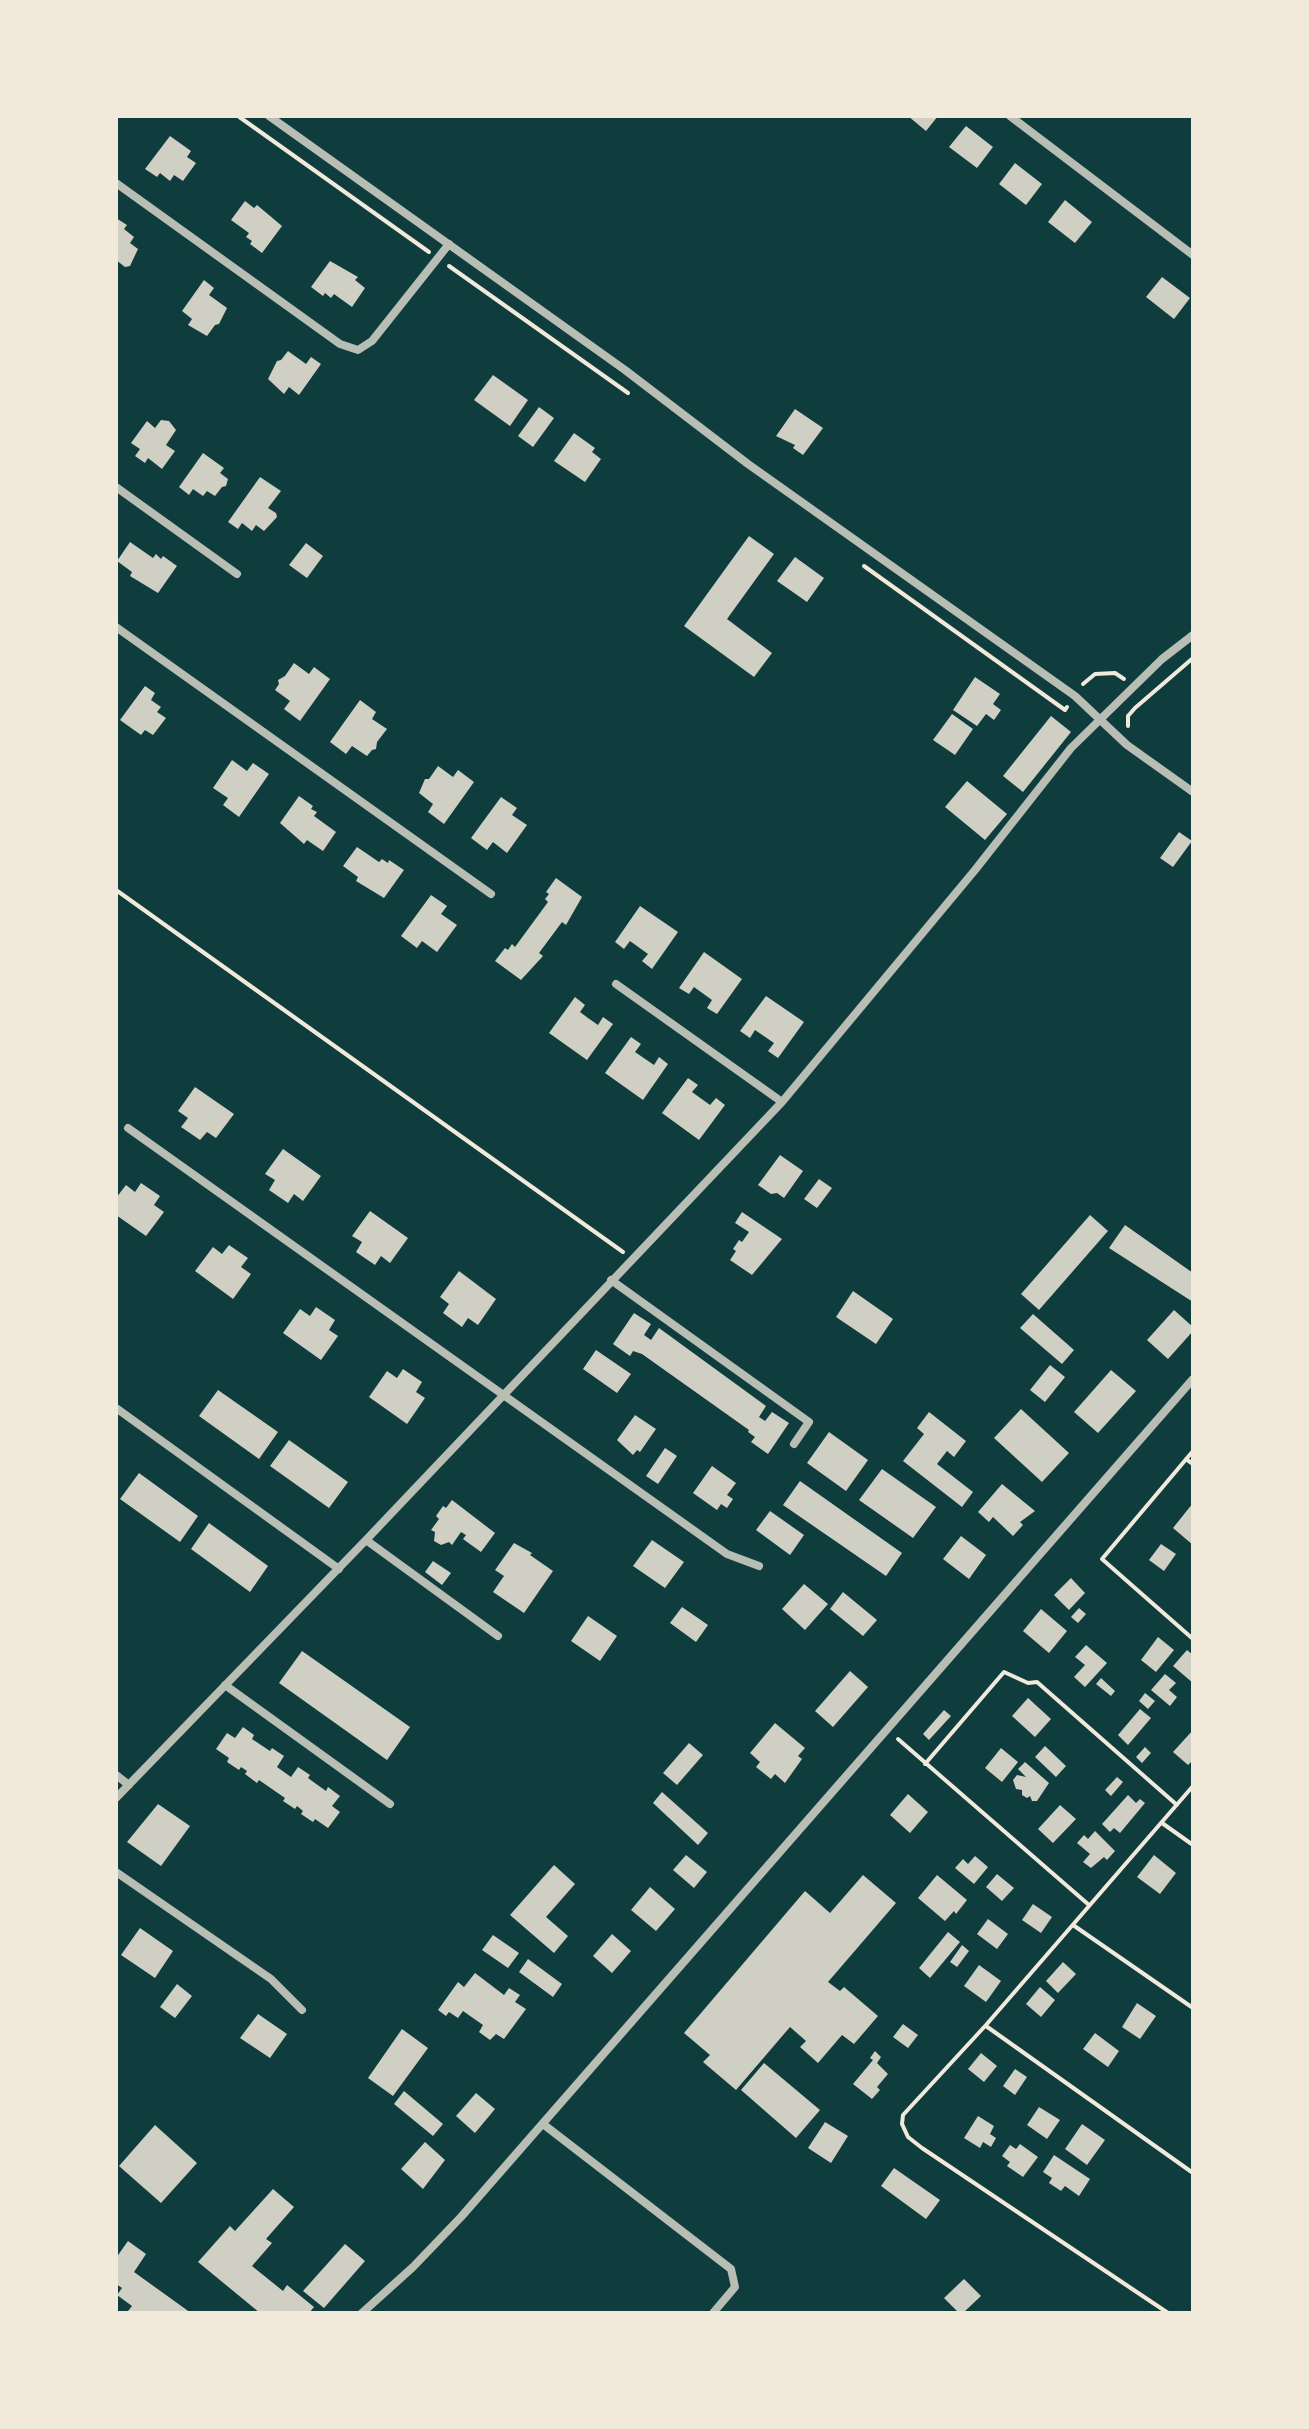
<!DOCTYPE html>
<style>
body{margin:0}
#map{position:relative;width:1309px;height:2429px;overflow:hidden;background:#0f3d3e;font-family:"Nunito Sans",sans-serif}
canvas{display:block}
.frame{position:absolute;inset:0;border:118px solid #f1e9da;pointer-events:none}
</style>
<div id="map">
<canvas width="1309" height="2429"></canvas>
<div class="frame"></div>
</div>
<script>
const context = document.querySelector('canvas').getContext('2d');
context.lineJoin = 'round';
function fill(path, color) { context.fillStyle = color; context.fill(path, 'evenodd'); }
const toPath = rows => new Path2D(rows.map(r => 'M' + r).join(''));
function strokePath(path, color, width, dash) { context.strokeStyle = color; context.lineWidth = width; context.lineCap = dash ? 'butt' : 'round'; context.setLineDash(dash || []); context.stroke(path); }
const building = toPath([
 [908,116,938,116,926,131],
 [966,126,993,147,977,168,949,147],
 [170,136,191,151,187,157,196,163,183,181,174,175,170,181,160,173,157,177,145,169],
 [1015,163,1042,184,1026,205,999,184],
 [1065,200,1092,222,1075,243,1048,222],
 [245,201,254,208,257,205,282,226,262,253,250,244,252,241,246,237,249,233,231,220],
 [116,218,127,225,124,229,134,237,130,243,138,249,130,266,125,267,116,260],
 [330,261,358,277,355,280,365,288,352,307,334,294,331,298,325,293,323,296,311,287],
 [1162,277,1190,298,1174,319,1146,297],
 [204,280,214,288,209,295,227,308,219,324,215,325,207,336,188,325,192,319,182,311],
 [288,351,306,364,311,357,321,364,299,395,289,387,284,394,268,379,277,361,281,360],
 [493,375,528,400,510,426,474,400],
 [539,407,554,418,533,447,518,436],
 [795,409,823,428,803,455,793,448,795,445,776,436],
 [161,420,169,421,176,430,166,445,175,451,162,469,148,458,145,463,135,456,140,449,131,443,147,421,155,428],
 [574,433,595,448,592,452,601,459,585,482,554,461],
 [203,453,224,468,220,473,228,479,226,486,222,487,215,496,207,491,203,496,193,489,189,495,179,487],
 [260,477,281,491,268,508,276,513,277,517,264,531,256,525,252,531,242,523,238,529,228,522],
 [749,536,774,554,727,619,772,653,754,677,684,626],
 [130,542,153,558,156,554,161,559,163,556,177,566,158,593,130,576,132,572,117,561],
 [306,543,323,556,307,578,289,565],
 [795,557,824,578,807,602,777,581],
 [294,663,309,674,314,667,330,679,300,721,284,709,290,701,275,690,279,684,278,680,285,676],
 [975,677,1000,694,993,704,1001,710,994,720,986,714,977,726,953,710],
 [145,686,155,693,151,700,161,707,157,712,166,718,153,735,145,730,141,735,120,720],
 [360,700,376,712,372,719,387,729,377,742,376,749,372,750,367,756,352,746,346,754,330,742],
 [952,714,973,729,955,755,933,740],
 [1051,716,1071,732,1023,792,1003,776],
 [232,760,247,771,253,763,269,774,239,817,223,805,228,798,213,788],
 [438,766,453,777,458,770,474,782,444,824,428,812,433,804,419,793,425,779,429,779],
 [967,781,1007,814,985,840,945,807],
 [299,796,313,806,311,809,317,812,314,816,336,832,323,851,307,840,304,844,280,823],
 [501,797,517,808,512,815,527,825,507,853,493,842,487,850,471,838],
 [1179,832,1192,841,1173,867,1160,858],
 [357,847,379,862,382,859,388,863,389,860,404,870,384,898,356,881,358,877,343,866],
 [556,878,582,897,566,925,562,922,539,953,543,956,521,980,495,961,505,948,508,950,512,944,515,947,548,902,545,899,549,894,546,892],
 [431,895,447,906,441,914,457,925,437,952,422,941,417,948,401,936],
 [640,906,678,932,652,969,642,961,648,954,630,941,624,949,615,942],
 [704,952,742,979,717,1014,707,1008,712,1000,694,987,689,994,679,988],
 [766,996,804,1022,778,1058,768,1051,774,1043,755,1030,750,1038,740,1031],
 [575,997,585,1005,580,1012,588,1018,598,1025,603,1017,613,1024,587,1060,549,1033],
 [631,1037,641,1044,635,1052,654,1065,659,1057,668,1064,643,1100,605,1073],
 [688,1078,698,1085,692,1092,710,1105,716,1098,725,1105,699,1140,662,1113],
 [195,1087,234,1114,216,1138,207,1132,200,1140,181,1127,188,1118,178,1111],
 [283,1149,321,1176,303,1201,294,1194,288,1203,269,1190,275,1180,265,1174],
 [780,1155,803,1171,784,1198,777,1193,771,1194,758,1185],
 [819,1179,832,1188,817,1208,804,1199],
 [141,1183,160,1196,154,1205,164,1212,146,1236,116,1215,116,1198,126,1185,135,1192],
 [370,1211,408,1238,390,1263,381,1256,375,1265,356,1252,362,1242,352,1236],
 [742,1212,782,1239,752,1275,730,1260,736,1251,733,1249,739,1240,742,1242,749,1232,735,1223],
 [1090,1215,1108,1231,1039,1310,1021,1294],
 [1125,1225,1193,1273,1193,1302,1109,1248],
 [229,1245,248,1258,241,1267,251,1274,233,1299,195,1271,213,1247,222,1254],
 [459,1271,496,1299,478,1325,468,1318,462,1327,443,1313,449,1304,440,1297],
 [853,1291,893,1319,876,1344,836,1317],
 [316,1307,335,1320,329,1330,338,1336,321,1360,283,1333,300,1309,310,1316],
 [1174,1310,1193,1327,1193,1331,1168,1359,1147,1340],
 [634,1313,651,1324,644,1335,651,1340,659,1328,766,1406,759,1417,765,1421,772,1412,789,1423,768,1454,751,1442,755,1437,748,1432,749,1430,642,1354,633,1351,630,1356,613,1344],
 [1033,1314,1074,1350,1062,1364,1020,1328],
 [596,1350,631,1374,617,1393,583,1369],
 [1050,1365,1065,1377,1045,1402,1030,1390],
 [403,1369,422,1382,416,1392,425,1398,407,1424,369,1397,387,1371,397,1378],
 [1111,1370,1136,1391,1098,1433,1074,1412],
 [218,1390,278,1432,259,1459,199,1416],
 [1021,1409,1069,1453,1042,1482,994,1438],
 [929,1412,966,1441,954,1457,947,1451,937,1464,973,1492,962,1507,903,1461,924,1434,917,1428],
 [635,1415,656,1429,640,1452,637,1450,633,1455,617,1440],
 [829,1432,868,1460,846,1491,807,1463],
 [289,1440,348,1482,329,1508,270,1466],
 [665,1448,677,1456,658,1484,646,1476],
 [712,1466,736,1483,727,1495,733,1499,727,1508,721,1504,717,1510,693,1493],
 [882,1469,936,1507,913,1538,859,1500],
 [139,1473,198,1516,180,1542,120,1499],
 [800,1481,902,1553,886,1576,783,1505],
 [1002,1484,1035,1511,1020,1522,1023,1525,1013,1536,993,1517,989,1522,978,1512],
 [452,1500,495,1533,481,1552,463,1539,466,1535,461,1532,452,1545,449,1542,441,1545,434,1541,435,1532,431,1530,439,1519,436,1516,443,1506,446,1508],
 [1193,1503,1193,1545,1173,1528],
 [770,1511,804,1535,790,1555,756,1530],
 [209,1523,268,1566,250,1592,191,1549],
 [961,1536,986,1555,969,1579,943,1559],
 [652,1540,684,1562,665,1588,633,1566],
 [514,1543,532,1553,530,1555,553,1571,524,1613,493,1592,504,1576,495,1570],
 [1161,1544,1176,1554,1164,1571,1149,1560],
 [433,1561,451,1573,442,1585,425,1572],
 [1071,1578,1085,1593,1069,1610,1054,1595],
 [804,1584,828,1604,805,1630,782,1609],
 [843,1592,877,1620,863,1636,830,1609],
 [682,1607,708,1625,696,1642,670,1623],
 [1079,1608,1086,1614,1078,1623,1071,1617],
 [1041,1609,1067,1631,1049,1653,1023,1631],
 [588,1616,617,1636,600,1661,571,1641],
 [1158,1637,1174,1650,1156,1672,1141,1660],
 [1086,1645,1107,1663,1085,1687,1074,1677,1085,1665,1075,1657],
 [1187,1650,1193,1655,1193,1683,1173,1666],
 [302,1651,410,1727,387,1760,279,1683],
 [850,1671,868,1687,833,1727,815,1711],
 [1165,1674,1176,1683,1169,1690,1177,1697,1170,1706,1151,1690],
 [1101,1678,1115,1691,1111,1696,1096,1684],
 [1145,1693,1155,1701,1148,1709,1139,1701],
 [1028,1698,1051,1719,1035,1737,1012,1716],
 [1140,1709,1151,1718,1128,1745,1118,1735],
 [944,1710,951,1716,929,1740,923,1734],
 [775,1723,805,1748,798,1756,802,1759,785,1783,775,1774,771,1779,756,1767,760,1762,750,1753],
 [243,1727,254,1735,252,1739,270,1751,272,1748,284,1756,277,1767,291,1777,298,1767,310,1775,308,1778,326,1791,328,1787,340,1796,332,1806,340,1812,328,1828,315,1819,313,1822,301,1814,303,1811,297,1806,295,1809,283,1801,285,1798,259,1780,257,1783,245,1774,247,1771,241,1767,239,1770,227,1762,229,1758,216,1749,227,1733,235,1738],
 [1193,1730,1193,1760,1188,1765,1173,1752],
 [689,1743,703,1755,677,1785,663,1773],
 [1045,1746,1066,1766,1056,1777,1035,1757],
 [1145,1747,1151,1753,1142,1763,1136,1757],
 [1001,1748,1018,1762,1002,1782,985,1768],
 [1025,1762,1049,1783,1037,1801,1032,1801,1030,1796,1027,1798,1022,1795,1022,1790,1016,1789,1013,1780,1017,1775,1026,1777,1018,1769],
 [1117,1777,1123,1782,1111,1796,1105,1790],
 [662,1792,708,1833,698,1845,653,1803],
 [908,1794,928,1812,910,1833,890,1815],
 [1128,1795,1136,1803,1140,1799,1145,1803,1120,1833,1114,1828,1110,1832,1102,1824],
 [158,1804,190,1826,161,1866,127,1842],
 [1060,1805,1076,1819,1053,1843,1038,1829],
 [1095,1831,1115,1851,1107,1860,1104,1857,1091,1868,1083,1862,1090,1854,1077,1843,1084,1835,1088,1839],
 [686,1855,707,1872,694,1888,673,1870],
 [1154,1855,1176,1873,1160,1894,1137,1877],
 [975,1856,988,1867,974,1884,955,1868,963,1859,968,1864],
 [554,1865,575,1884,546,1917,568,1936,554,1953,510,1915],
 [997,1874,1014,1888,1002,1901,986,1887],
 [863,1875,896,1903,828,1982,840,1991,844,1987,878,2016,854,2044,842,2035,818,2063,800,2047,806,2041,790,2027,736,2090,703,2062,710,2055,684,2033,805,1891,830,1913],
 [937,1875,967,1900,956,1914,954,1911,945,1921,918,1898],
 [650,1887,675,1909,656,1931,631,1910],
 [1033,1904,1052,1917,1041,1933,1022,1920],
 [988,1919,1008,1934,997,1949,977,1934],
 [140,1928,173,1951,155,1978,121,1955],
 [948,1932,960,1942,930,1978,919,1968],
 [612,1934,631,1951,612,1973,593,1956],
 [493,1935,519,1953,508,1968,482,1950],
 [962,1945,969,1951,957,1967,950,1962],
 [528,1959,562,1984,553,1997,519,1972],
 [1063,1962,1076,1974,1058,1993,1046,1981],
 [979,1965,1001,1981,986,2002,964,1986],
 [475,1973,504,1995,509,1988,520,1995,515,2002,526,2009,504,2039,496,2034,490,2040,479,2032,483,2025,463,2011,458,2018,449,2012,446,2016,438,2010,458,1982,464,1987],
 [177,1984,192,1996,175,2018,160,2007],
 [1040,1987,1055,2000,1041,2017,1026,2004],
 [1137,2003,1156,2016,1140,2039,1122,2027],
 [258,2014,287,2034,270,2058,240,2038],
 [903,2024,918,2035,908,2048,893,2037],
 [402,2029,428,2048,393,2096,368,2078],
 [1095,2033,1119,2051,1108,2067,1083,2049],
 [875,2051,881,2057,877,2063,888,2074,877,2087,880,2090,872,2099,853,2084,873,2060,870,2058],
 [981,2053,997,2066,984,2082,968,2069],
 [764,2063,820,2110,796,2138,741,2090],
 [1015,2069,1027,2077,1015,2095,1003,2086],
 [404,2091,443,2124,433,2136,394,2104],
 [476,2093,495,2109,475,2133,456,2116],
 [1039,2107,1060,2120,1047,2139,1027,2125],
 [978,2116,994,2126,990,2134,996,2138,991,2147,983,2142,980,2148,964,2138],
 [825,2122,848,2136,831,2163,808,2148],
 [1082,2124,1105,2140,1087,2165,1065,2149],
 [155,2125,197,2163,161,2203,119,2166],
 [425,2142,445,2160,423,2189,401,2169],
 [1020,2144,1038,2157,1023,2177,1007,2166,1010,2162,1002,2156,1010,2145,1016,2149],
 [1054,2155,1090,2179,1079,2196,1065,2186,1061,2191,1049,2183,1052,2178,1043,2172],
 [894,2168,940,2200,926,2219,881,2186],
 [273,2189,294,2207,266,2239,272,2243,252,2266,283,2291,287,2285,314,2307,309,2313,260,2313,198,2262,230,2226,235,2231],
 [128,2241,146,2254,134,2272,191,2313,132,2313,128,2311,132,2306,117,2295,122,2288,116,2284,116,2258],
 [345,2244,365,2261,324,2308,303,2291],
 [964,2279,981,2296,963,2313,959,2313,944,2298]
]);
const path = toPath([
 [238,116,429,252],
 [449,266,628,393],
 [864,566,1065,710,1067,707],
 [1083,684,1095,674,1115,673,1124,679],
 [1128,726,1128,716,1135,708,1193,658],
 [116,890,623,1252],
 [1193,1451,1102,1559,1193,1639],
 [1186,1459,1193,1464],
 [898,1739,1089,1905],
 [925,1764,1004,1672,1028,1683,1037,1682,1177,1805],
 [1162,1823,1193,1845],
 [1073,1925,1193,2008],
 [986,2026,1193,2173],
 [1168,2313,922,2148,908,2137,902,2124,903,2115,986,2025,1193,1786]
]);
const minor = toPath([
 [269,116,625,370,748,464,1075,696,1127,745,1193,792],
 [1010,116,1193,255],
 [116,183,340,344,358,350,372,341,449,244],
 [116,487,237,574],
 [116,627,491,894],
 [616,984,782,1102],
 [128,1128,727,1554,759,1566],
 [611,1280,809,1422,794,1444],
 [116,1408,339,1569],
 [366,1540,498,1636],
 [225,1685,390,1804],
 [116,1775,129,1785],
 [116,1798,366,1540,782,1102,975,870,1071,748,1162,659,1193,635],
 [116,1872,271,1979,302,2010],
 [543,2124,731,2269,735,2287,713,2313],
 [362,2313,413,2267,461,2217,1193,1379]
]);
fill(building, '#cfcfc3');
strokePath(path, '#f1e9da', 4);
strokePath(minor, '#b8beb3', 8);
</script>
